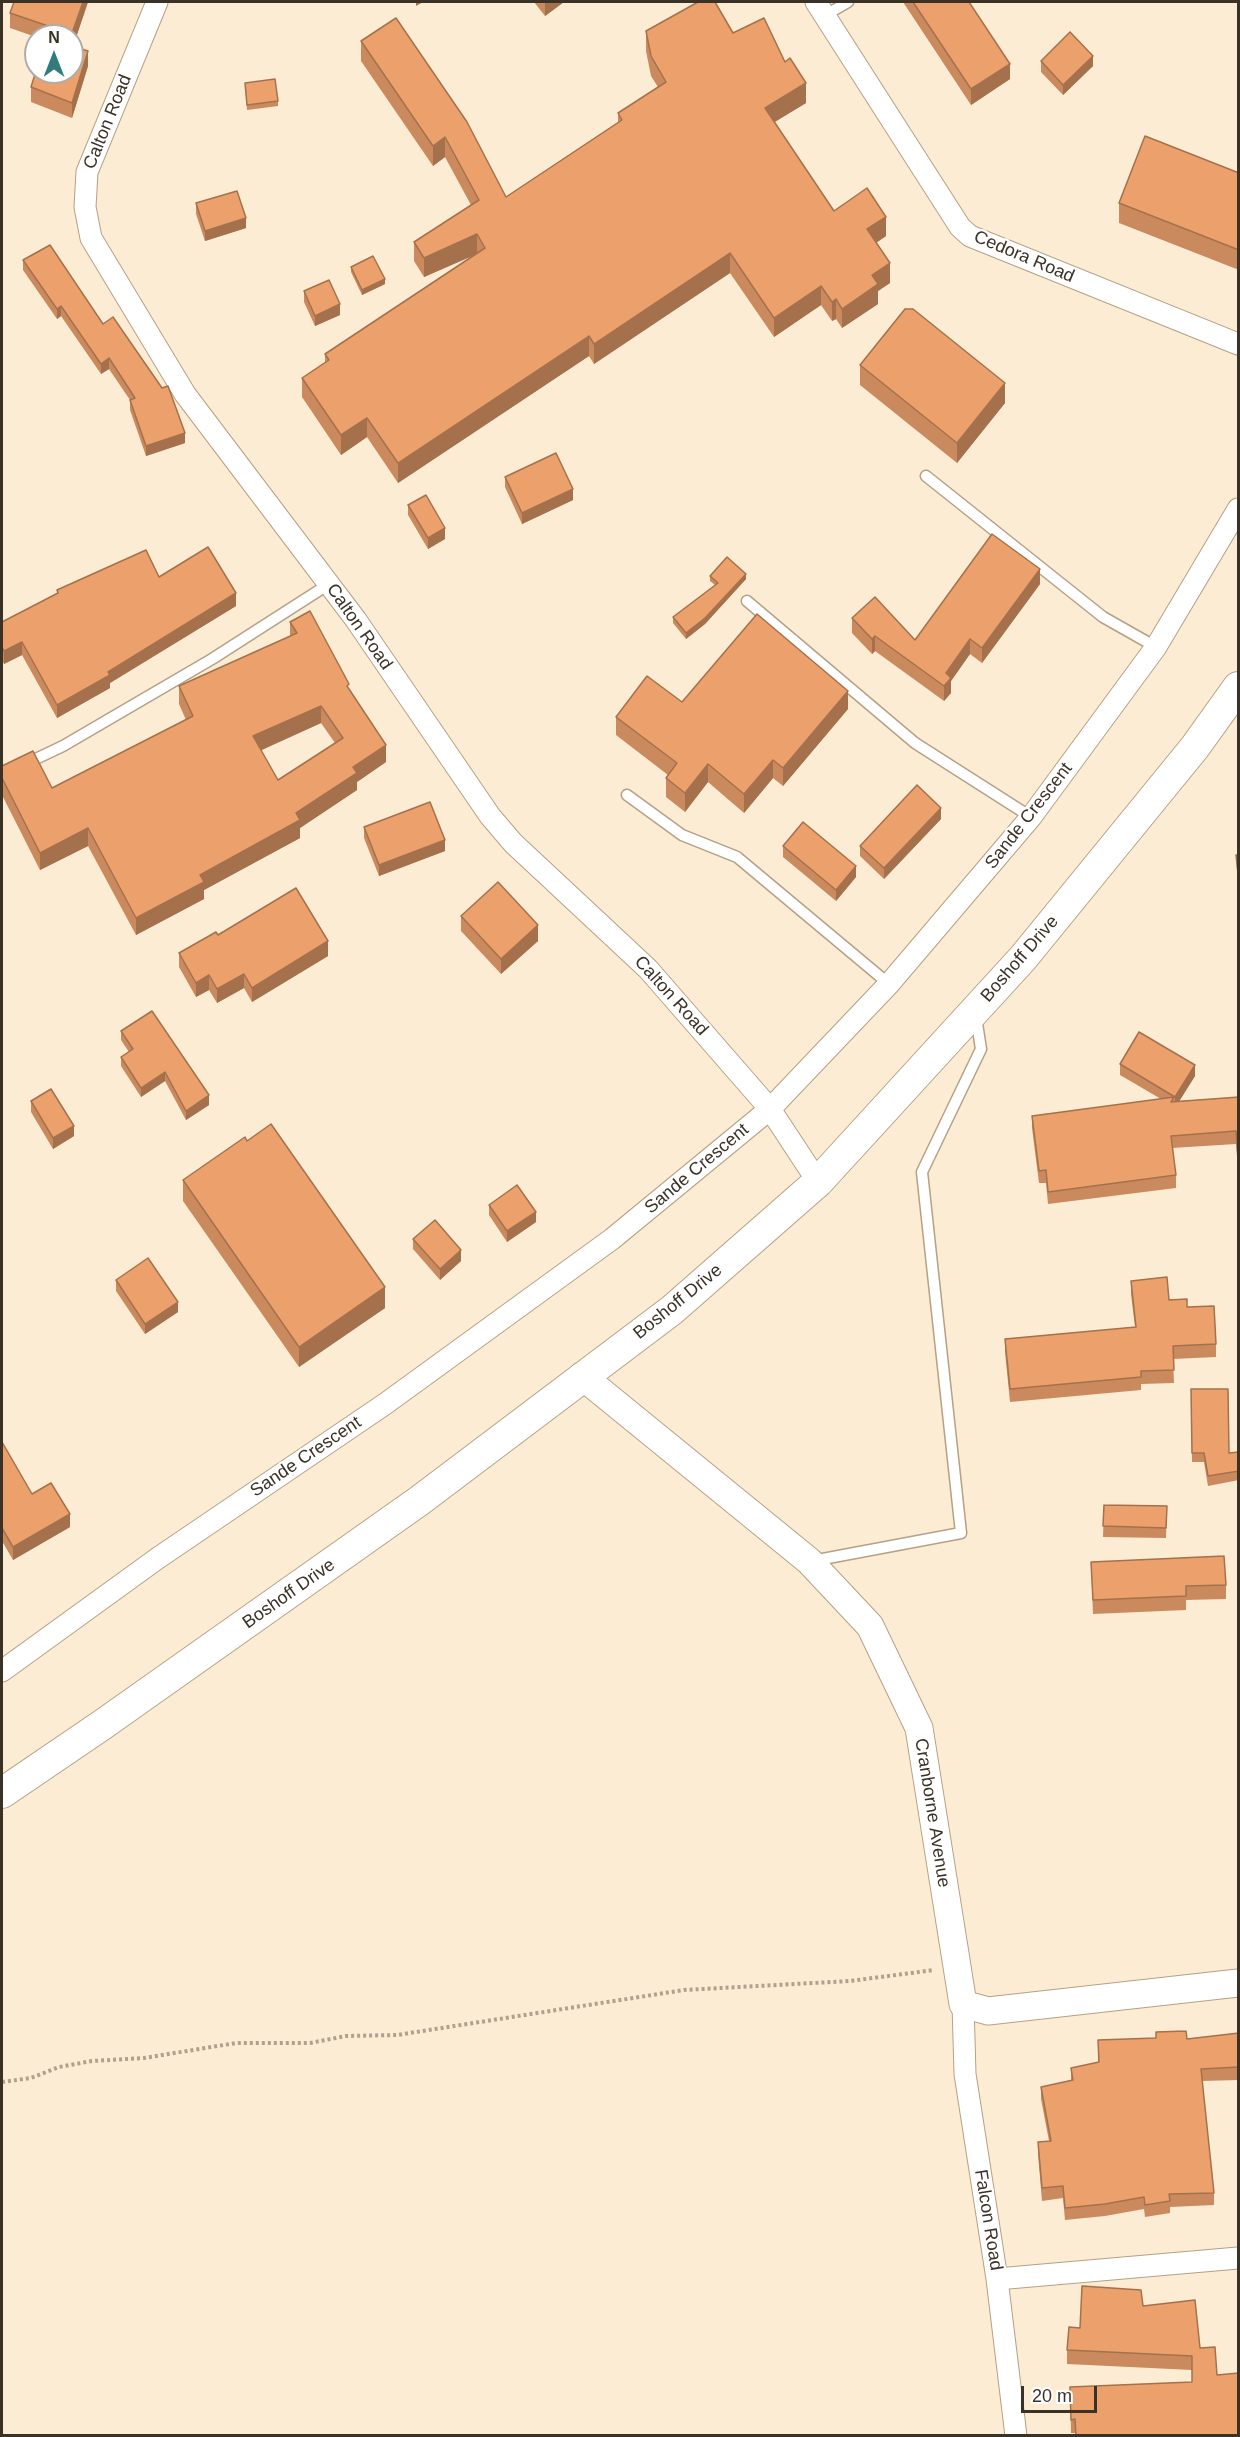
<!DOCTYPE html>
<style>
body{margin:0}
#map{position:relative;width:1240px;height:2437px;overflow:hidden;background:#fdecd4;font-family:Arial,sans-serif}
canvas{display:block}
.frame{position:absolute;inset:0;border:3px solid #3a3226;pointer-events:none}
.north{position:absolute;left:24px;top:24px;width:60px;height:60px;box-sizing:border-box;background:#fff;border:2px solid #b0ada8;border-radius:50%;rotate:0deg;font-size:16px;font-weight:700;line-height:24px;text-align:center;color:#3a3226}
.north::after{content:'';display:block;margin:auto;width:21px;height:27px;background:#317b7d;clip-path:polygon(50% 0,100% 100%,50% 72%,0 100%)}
.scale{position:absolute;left:1021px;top:2386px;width:76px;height:27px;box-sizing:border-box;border:3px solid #3a3226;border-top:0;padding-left:8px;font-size:18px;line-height:21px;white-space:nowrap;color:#3a3226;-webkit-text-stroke:4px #fff;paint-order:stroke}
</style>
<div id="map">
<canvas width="1240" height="2437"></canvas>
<div class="frame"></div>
<div class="north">N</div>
<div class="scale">20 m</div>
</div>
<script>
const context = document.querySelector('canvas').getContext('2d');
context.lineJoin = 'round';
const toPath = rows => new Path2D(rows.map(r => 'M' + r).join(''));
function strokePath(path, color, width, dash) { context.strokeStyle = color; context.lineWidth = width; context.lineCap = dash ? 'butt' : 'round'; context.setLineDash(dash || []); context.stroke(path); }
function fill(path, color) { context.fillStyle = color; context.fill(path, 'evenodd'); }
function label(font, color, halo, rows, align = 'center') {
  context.font = font + ' Arial,sans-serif'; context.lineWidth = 4.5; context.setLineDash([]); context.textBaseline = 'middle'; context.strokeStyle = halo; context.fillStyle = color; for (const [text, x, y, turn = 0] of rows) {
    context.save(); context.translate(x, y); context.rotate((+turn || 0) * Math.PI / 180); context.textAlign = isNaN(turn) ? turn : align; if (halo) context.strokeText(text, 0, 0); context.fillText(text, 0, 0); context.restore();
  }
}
const path = toPath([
 [2,2082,31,2078,59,2067,92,2061,144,2058,236,2043,310,2043,346,2036,397,2035,684,1990,850,1981,934,1970]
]);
const service = toPath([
 [824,16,848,2],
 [926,476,1103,617,1156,647],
 [747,601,915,743,1031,817],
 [2,775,63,746,212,659,329,584],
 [627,795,682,835,737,857,889,984],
 [812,1561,961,1533,922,1172,981,1049,976,1017]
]);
const minor = toPath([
 [157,2,87,172,85,207,91,238,185,394,356,620,490,816,513,843,648,969,770,1109,818,1182],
 [816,2,960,227,970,236,1238,344],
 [2,1671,158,1558,385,1404,612,1239,770,1109,889,984,1031,817,1156,647,1238,509],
 [963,2004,965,2074,997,2279,1016,2436],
 [997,2279,1238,2258]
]);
const tertiary = toPath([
 [582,1376,809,1561,870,1626,919,1728,963,2004,988,2011,1238,1983]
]);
const secondary = toPath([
 [2,1793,102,1725,419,1501,672,1310,818,1182,1023,958,1195,747,1238,687]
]);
const wall = toPath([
 [14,2,88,2,73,47,88,66,72,118,31,102,31,87,72,36,36,36,36,37,10,28,10,13],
 [534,2,564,2,545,16],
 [903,2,969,2,1010,79,971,105],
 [646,31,733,33,785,62,806,103,774,122,834,211,886,236,876,243,890,283,878,291,878,304,842,328,836,319,832,321,821,305,774,337,730,273,594,364,589,356,398,483,367,437,341,455,302,397,302,378,325,362,325,354,476,254,424,277,414,261,414,242,471,205,445,157,433,166,361,61,361,41,506,197,618,122,618,113,658,87,651,76,646,51],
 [1041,61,1093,66,1063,95,1041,72],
 [245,83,278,101,278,106,247,110],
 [1239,173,1239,270,1119,223,1119,203],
 [196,203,246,228,205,241,196,214],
 [23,260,103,324,185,443,146,456,130,410,130,400,109,369,101,374,61,316,57,319,23,270],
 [351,267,385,284,362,295,351,272],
 [304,291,340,315,315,326,304,302],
 [860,365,1005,403,957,463,860,385],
 [505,477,573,500,522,524,505,487],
 [408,505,445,539,428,549,408,515],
 [710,576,746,579,705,624,686,639,673,623,673,617,715,585,710,581],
 [159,577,236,606,110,683,110,688,57,718,22,655,4,664,2,660,2,622,57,594,57,590],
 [1040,584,982,663,970,654,951,681,951,693,944,701,875,651,872,654,852,633,852,618,915,640],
 [290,622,349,690,386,762,357,782,357,790,300,828,300,838,204,890,204,899,136,935,88,846,40,870,2,795,2,766,52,788,186,720,179,704,179,686,290,636],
 [321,723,335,743,278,780,261,750],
 [682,702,848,709,783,786,773,778,744,813,708,782,685,812,666,797,666,778,668,775,616,735,616,717],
 [941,819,884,879,860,856,860,846],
 [364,827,445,851,379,876,364,838],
 [783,846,856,877,836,901,783,857],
 [1236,855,1239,855,1239,884,1238,884],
 [461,916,538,941,501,974,461,931],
 [218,935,328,956,252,1002,244,988,217,1003,209,990,196,997,179,967,179,953],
 [121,1031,209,1105,186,1120,165,1081,141,1097,121,1066,121,1057,129,1052,121,1040],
 [1120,1064,1195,1076,1179,1101,1239,1097,1239,1182,1236,1144,1172,1148,1176,1175,1176,1188,1048,1204,1046,1183,1039,1183,1032,1128,1032,1116,1161,1099,1120,1075],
 [31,1101,74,1136,53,1149,31,1112],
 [247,1141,385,1308,299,1367,183,1201,183,1180],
 [489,1205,536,1222,507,1242,489,1215],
 [413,1239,461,1261,440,1280,413,1249],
 [116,1280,178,1312,145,1334,116,1291],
 [1131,1281,1187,1307,1216,1344,1216,1357,1173,1359,1174,1383,1141,1384,1141,1390,1010,1402,1005,1352,1005,1339,1135,1327,1131,1294],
 [1191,1389,1229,1453,1239,1452,1239,1480,1208,1486,1204,1462,1192,1462],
 [2,1442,32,1494,70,1527,13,1560,2,1541],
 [1104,1505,1167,1506,1166,1538,1103,1537],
 [1091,1562,1226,1585,1226,1599,1186,1600,1186,1610,1093,1614],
 [1239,2033,1239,2080,1202,2081,1214,2193,1214,2205,1170,2207,1170,2213,1145,2217,1144,2209,1105,2216,1065,2220,1063,2198,1042,2201,1038,2154,1038,2142,1049,2141,1041,2099,1041,2087,1071,2081,1071,2068,1098,2062,1098,2040,1187,2039],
 [1143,2306,1200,2348,1217,2375,1239,2436,1075,2436,1075,2433,1071,2433,1070,2387,1192,2382,1192,2370,1067,2364,1067,2350,1080,2328]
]);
const shadedWall = toPath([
 [83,2,88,2,72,49,71,36],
 [416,2,423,2,416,6],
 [545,2,564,2,545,16],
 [88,51,88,66,72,118,72,103],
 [1093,56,1093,66,1063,95,1063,85],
 [1010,64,1010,79,971,105,971,89],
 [806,83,806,103,765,128,765,108],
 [445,137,445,157,433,166,433,146],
 [886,217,886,236,867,249,867,229],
 [246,218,246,228,205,241,205,231],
 [477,234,477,254,424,277,424,258],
 [730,253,730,273,594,364,594,344],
 [890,263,890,283,878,291,878,304,842,328,842,309,872,275],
 [385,279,385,284,362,295,362,290],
 [821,286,821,305,774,337,774,318],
 [836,299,836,319,832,321,832,302],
 [340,304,340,315,315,326,315,316],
 [61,306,61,316,57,319,57,309],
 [589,336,589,356,398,483,398,463],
 [109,358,109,369,101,374,101,364],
 [1005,383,1005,403,957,463,957,443],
 [367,418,367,437,341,455,341,435],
 [185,433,185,443,146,456,146,446],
 [573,489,573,500,522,524,522,513],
 [445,528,445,539,428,549,428,538],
 [1040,569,1040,584,982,663,982,648],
 [746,574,746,579,705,624,686,639,686,633],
 [236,593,236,606,110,683,110,688,57,718,57,705,108,672],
 [875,636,875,651,872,654,872,639],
 [970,639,970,654,951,681,951,693,944,701,944,686,946,673],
 [22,642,22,655,4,664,4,651],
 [848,691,848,709,783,786,783,768],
 [321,706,321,723,253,754,253,736],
 [386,745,386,762,357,782,357,790,300,828,300,838,204,890,204,899,136,935,136,918,200,875,353,767],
 [773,760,773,778,744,813,744,794],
 [708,764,708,782,685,812,685,793],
 [941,808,941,819,884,879,884,868],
 [88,828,88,846,40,870,40,853],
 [445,840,445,851,379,876,379,865],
 [856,866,856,877,836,901,836,890],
 [538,925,538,941,501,974,501,959],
 [328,941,328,956,252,1002,252,988],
 [244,974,244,988,217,1003,217,989],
 [209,975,209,990,196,997,196,983],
 [1195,1065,1195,1076,1175,1108,1175,1097],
 [165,1072,165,1081,141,1097,141,1088],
 [209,1095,209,1105,186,1120,186,1111],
 [74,1126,74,1136,53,1149,53,1138],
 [536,1212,536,1222,507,1242,507,1231],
 [461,1250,461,1261,440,1280,440,1269],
 [385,1287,385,1308,299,1367,299,1347],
 [178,1302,178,1312,145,1334,145,1324],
 [70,1514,70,1527,13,1560,13,1547]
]);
const building = toPath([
 [14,2,83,2,71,36,48,36,51,27,10,13,14,2],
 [698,2,715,2,733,33,764,18,785,62,790,58,806,83,765,108,834,211,867,188,886,217,867,229,890,263,872,275,878,284,842,309,836,299,832,302,821,286,774,318,730,253,594,344,589,336,398,463,367,418,341,435,302,378,329,360,325,354,485,248,477,234,424,258,414,242,479,200,445,137,433,146,361,41,396,18,467,122,506,197,622,120,618,113,666,82,651,56,646,31,698,2],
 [913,2,969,2,1010,64,971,89,913,2],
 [1070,32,1093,56,1063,85,1041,61,1070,32],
 [72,46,88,51,72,103,31,87,36,71,36,72,72,72,72,46],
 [275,79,278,101,247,105,245,83,275,79],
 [1145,136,1239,173,1239,250,1119,203,1145,136],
 [237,191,246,218,205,231,196,203,237,191],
 [50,245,103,324,113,317,162,388,168,386,185,433,146,446,130,400,135,398,109,358,101,364,61,306,57,309,23,260,50,245],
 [373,256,385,279,362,290,351,267,373,256],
 [329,280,340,304,315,316,304,291,329,280],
 [905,309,913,309,1005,383,957,443,860,365,905,309],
 [556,453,573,489,522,513,505,477,556,453],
 [426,495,445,528,428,538,408,505,426,495],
 [992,534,1040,569,982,648,970,639,946,673,951,678,944,686,875,636,872,639,852,618,875,597,915,640,992,534],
 [208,547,236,593,108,672,110,675,57,705,22,642,4,651,2,647,2,622,58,593,57,590,146,550,159,577,208,547],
 [727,557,746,574,705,618,686,633,673,617,718,583,710,576,727,557],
 [310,611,349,684,347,686,386,745,353,767,357,773,296,813,300,820,200,875,204,882,136,918,88,828,40,853,2,778,2,766,33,751,52,788,193,716,179,686,297,633,290,622,310,611],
 [321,706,343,738,278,780,253,736,321,706],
 [757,614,848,691,783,768,773,760,744,794,708,764,685,793,666,778,677,763,616,717,647,676,682,702,757,614],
 [917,785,941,808,884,868,860,846,917,785],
 [430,802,445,840,379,865,364,827,430,802],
 [803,822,856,866,836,890,783,846,803,822],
 [1236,855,1239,855,1239,874,1238,874,1236,855],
 [498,882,538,925,501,959,461,916,498,882],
 [296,888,328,941,252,988,244,974,217,989,209,975,196,983,179,953,216,932,218,935,296,888],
 [152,1011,209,1095,186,1111,165,1072,141,1088,121,1057,133,1049,121,1031,152,1011],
 [1139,1032,1195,1065,1175,1097,1120,1064,1139,1032],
 [51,1089,74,1126,53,1138,31,1101,51,1089],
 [1174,1097,1171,1102,1239,1097,1239,1169,1236,1131,1171,1136,1176,1175,1048,1192,1046,1170,1039,1171,1032,1116,1174,1097],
 [271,1124,385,1287,299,1347,183,1180,245,1137,247,1141,271,1124],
 [517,1185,536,1212,507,1231,489,1205,517,1185],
 [435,1220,461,1250,440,1269,413,1239,435,1220],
 [148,1258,178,1302,145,1324,116,1280,148,1258],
 [1167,1277,1169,1300,1187,1299,1187,1307,1214,1306,1216,1344,1173,1346,1174,1370,1141,1371,1141,1377,1010,1389,1005,1339,1136,1327,1131,1281,1167,1277],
 [1191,1389,1228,1389,1229,1453,1239,1452,1239,1471,1208,1476,1204,1453,1192,1453,1191,1389],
 [2,1442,32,1494,51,1483,70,1514,13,1547,2,1528,2,1442],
 [1104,1505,1167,1506,1166,1528,1103,1526,1104,1505],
 [1224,1556,1226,1585,1186,1586,1186,1596,1093,1600,1091,1562,1224,1556],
 [1186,2031,1187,2039,1239,2033,1239,2067,1201,2069,1214,2193,1169,2194,1170,2201,1145,2205,1144,2197,1105,2204,1065,2208,1063,2186,1042,2188,1038,2142,1051,2141,1041,2087,1073,2080,1071,2068,1099,2062,1098,2040,1156,2038,1156,2032,1186,2031],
 [1082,2286,1141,2290,1143,2306,1195,2300,1200,2348,1215,2347,1217,2375,1239,2373,1239,2436,1076,2436,1075,2419,1071,2420,1070,2387,1192,2382,1192,2356,1067,2350,1069,2327,1080,2328,1082,2286]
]);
const streetNames = [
 ["Calton Road",108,122,-68],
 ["Cedora Road",1024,257,23],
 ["Calton Road",359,627,55],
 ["Sande Crescent",1029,816,-52],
 ["Boshoff Drive",1020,959,-49],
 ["Calton Road",671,996,48],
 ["Sande Crescent",697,1169,-40],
 ["Boshoff Drive",678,1302,-39],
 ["Sande Crescent",306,1457,-34],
 ["Boshoff Drive",289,1594,-35],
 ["Cranborne Avenue",932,1813,81],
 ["Falcon Road",988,2220,81]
];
strokePath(service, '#b5a185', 13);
strokePath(minor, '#b5a185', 23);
strokePath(tertiary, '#b5a185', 29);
strokePath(secondary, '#b5a185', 32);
strokePath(path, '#aea18e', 4, [3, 3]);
strokePath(service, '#fff', 10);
strokePath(minor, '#fff', 21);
strokePath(tertiary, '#fff', 27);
strokePath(secondary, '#fff', 30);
fill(wall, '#cb8a5d');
fill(shadedWall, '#a5714c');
fill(building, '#eca16c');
strokePath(building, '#a5714c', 1.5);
label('18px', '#3a3226', '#fff', streetNames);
</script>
